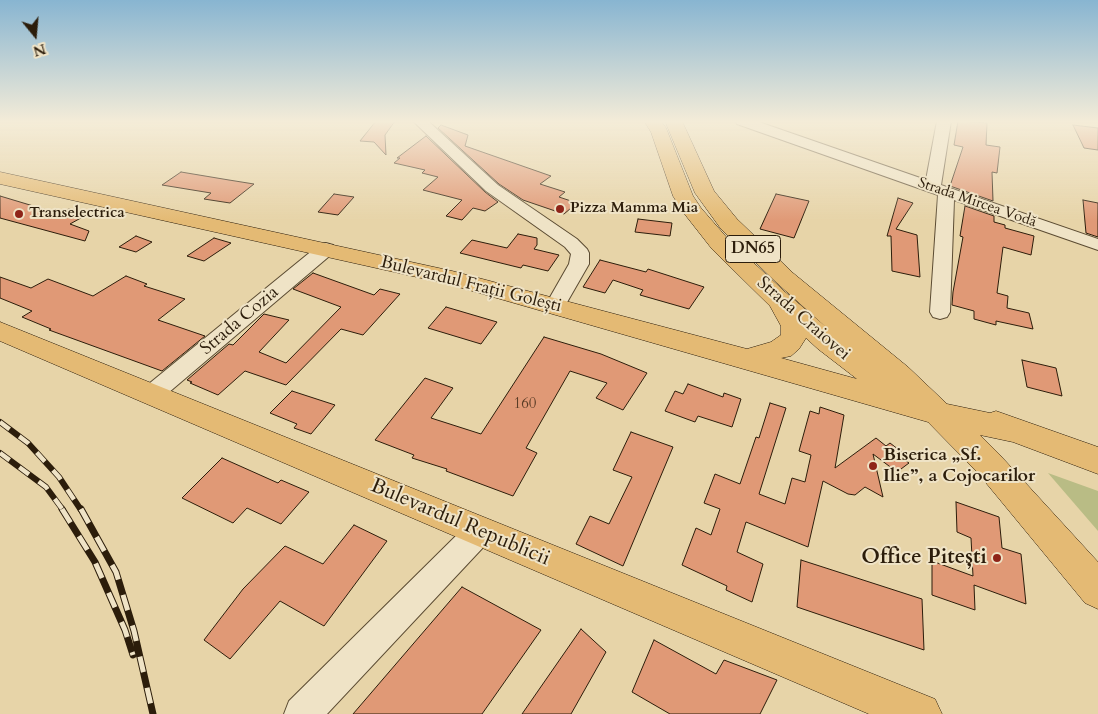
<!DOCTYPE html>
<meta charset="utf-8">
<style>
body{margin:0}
#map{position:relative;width:1098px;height:714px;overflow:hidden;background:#e7d4a8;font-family:Cardo,serif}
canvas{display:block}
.north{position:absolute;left:10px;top:10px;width:50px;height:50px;-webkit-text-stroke:4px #efe3c6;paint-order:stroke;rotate:163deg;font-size:14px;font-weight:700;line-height:20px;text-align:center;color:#2c1d0b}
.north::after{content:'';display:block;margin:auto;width:18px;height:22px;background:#2c1d0b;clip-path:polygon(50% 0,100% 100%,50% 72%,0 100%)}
</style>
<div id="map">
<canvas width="1098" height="714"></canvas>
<div class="north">N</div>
</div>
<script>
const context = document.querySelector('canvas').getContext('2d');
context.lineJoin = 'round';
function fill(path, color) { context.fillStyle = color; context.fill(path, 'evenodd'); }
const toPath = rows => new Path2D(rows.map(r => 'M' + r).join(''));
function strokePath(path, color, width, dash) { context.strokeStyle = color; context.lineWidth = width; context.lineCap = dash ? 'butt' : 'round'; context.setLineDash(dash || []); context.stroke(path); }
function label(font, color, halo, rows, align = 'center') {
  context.font = font + ' Cardo,serif'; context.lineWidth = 4; context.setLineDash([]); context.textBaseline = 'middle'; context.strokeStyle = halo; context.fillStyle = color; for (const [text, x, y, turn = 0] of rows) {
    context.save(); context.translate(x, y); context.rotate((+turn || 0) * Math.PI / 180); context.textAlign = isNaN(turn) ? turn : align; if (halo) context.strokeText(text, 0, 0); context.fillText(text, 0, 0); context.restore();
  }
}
const green = toPath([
 [1048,473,1098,491,1098,531]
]);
const building = toPath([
 [376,121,395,121,385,135,386,155,374,142,360,141,376,121],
 [958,121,987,123,986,145,1000,147,997,173,992,172,993,201,950,186,963,147,954,145,958,121],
 [441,125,468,135,465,146,551,176,540,184,565,192,559,197,577,203,564,214,523,200,499,184,438,128,441,125],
 [1073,125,1098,128,1098,150,1084,148,1073,125],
 [426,136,485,192,498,202,485,211,473,208,462,220,446,216,462,200,423,190,438,177,422,173,425,170,394,163,400,158,397,158,426,136],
 [181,172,229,180,254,184,230,203,204,199,211,193,162,185,181,172],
 [334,194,354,197,338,215,318,212,334,194],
 [776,194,809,201,794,238,760,229,776,194],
 [0,196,60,214,69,209,88,214,70,224,89,231,85,241,0,218,0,196],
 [898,198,913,203,896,229,917,235,920,277,892,271,891,236,887,236,898,198],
 [1083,200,1098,203,1098,237,1086,233,1083,200],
 [965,206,994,216,994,222,1005,225,1005,228,1034,236,1031,255,1003,247,997,293,1008,296,1007,308,1029,313,1033,329,996,321,996,325,974,319,974,311,952,305,953,292,963,237,960,236,965,206],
 [638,219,672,223,670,236,635,232,638,219],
 [518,234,537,238,537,245,534,249,559,255,548,271,523,265,521,268,460,253,472,240,507,248,518,234],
 [136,236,152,242,136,252,119,247,136,236],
 [214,238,231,243,204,261,187,256,214,238],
 [600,260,646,272,648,269,704,287,689,309,640,295,643,290,613,280,605,293,583,287,600,260],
 [313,273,374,295,380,289,400,294,363,335,341,329,286,385,245,371,218,395,190,383,192,382,187,380,229,344,233,345,264,314,289,320,259,352,286,363,341,307,293,289,313,273],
 [126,276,147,284,144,286,185,299,158,320,205,336,162,371,49,330,51,329,22,317,32,311,0,298,0,277,31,288,48,279,93,296,126,276],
 [446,307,497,322,481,344,428,328,446,307],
 [544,337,601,354,647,373,623,410,596,398,607,383,570,371,526,448,537,453,513,496,446,471,447,469,412,458,414,455,375,440,425,378,453,388,431,418,481,434,544,337],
 [1022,360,1056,368,1062,396,1027,387,1022,360],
 [688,384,723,397,724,393,741,399,732,427,698,416,695,422,665,411,675,391,683,394,688,384],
 [292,391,335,405,311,434,294,428,297,424,270,413,292,391],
 [770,403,786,408,759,494,785,504,792,478,805,482,811,455,799,451,810,411,819,414,820,407,844,415,835,468,876,438,886,446,890,443,903,453,899,456,909,463,897,472,873,454,883,497,865,487,855,495,848,494,823,481,808,547,746,522,737,552,763,564,752,602,726,590,727,586,682,565,696,528,711,535,720,509,704,503,715,474,740,484,756,437,759,438,770,403],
 [631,432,673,447,623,566,576,544,590,516,609,524,632,477,613,470,631,432],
 [222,458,278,483,281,480,309,492,281,524,247,508,233,523,182,498,222,458],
 [956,502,999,517,1002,548,1021,554,1026,604,974,585,975,610,932,595,932,561,973,576,971,538,957,532,956,502],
 [354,525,387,541,324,626,280,601,230,659,204,640,243,589,285,546,323,564,354,525],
 [801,560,922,599,924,650,797,607,801,560],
 [462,587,541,630,482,714,353,714,462,587],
 [581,629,606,652,571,714,522,714,581,629],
 [654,640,716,674,724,660,777,680,760,714,670,714,632,692,654,640]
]);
const minor = toPath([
 [413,121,428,121,498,185,577,239,587,249,589,253,589,264,562,311,555,313,548,311,545,306,569,264,571,254,565,247,486,191,413,121],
 [735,121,756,121,926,180,937,121,951,121,941,185,1098,239,1098,250,954,200,950,312,947,317,940,319,933,317,930,312,938,195,737,124,735,121],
 [326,243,333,245,335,249,333,253,161,399,153,402,145,399,141,393,145,387,319,245,326,243],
 [480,518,490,522,494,531,490,540,327,714,284,714,289,701,470,522,480,518]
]);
const major = toPath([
 [644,121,661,121,666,128,693,196,701,208,728,239,785,292,826,327,777,283,721,229,695,193,665,121,682,121,714,191,737,219,793,273,908,367,947,404,990,413,996,411,1098,447,1098,474,1013,442,980,435,999,454,1098,562,1098,609,1085,603,977,472,928,422,448,284,0,184,0,172,452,271,747,349,771,342,781,335,781,326,770,306,712,249,683,212,673,196,651,132,644,121],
 [806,338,818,349,857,379,781,358,791,356,799,349,806,338],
 [0,322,935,699,942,714,869,714,0,341,0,322]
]);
const railFar1 = toPath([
 [0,422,28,443,59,477,81,510],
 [0,453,46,487,63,510]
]);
const rail = toPath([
 [62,509,95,562,125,630,133,655],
 [81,509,116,572,134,631,153,714]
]);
const markers = [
 [560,209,5,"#8f2418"],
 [19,214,5,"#8f2418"],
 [873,466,5,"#8f2418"],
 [997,558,5,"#8f2418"]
];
const farStreetnames = [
 ["Strada Mircea Vodă",977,203,19]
];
const farPoinames = [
 ["Pizza Mamma Mia",570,209],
 ["Transelectrica",29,214]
];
const numberNames = [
 ["160",525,405]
];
const shields = [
 [753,249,55]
];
const shieldNames = [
 ["DN65",753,249]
];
const streetNames = [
 ["Bulevardul Frații Golești",471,285,14],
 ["Strada Craiovei",803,319,41],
 ["Strada Cozia",240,321,-40]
];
const poiNames = [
 ["Biserica „Sf.",883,456],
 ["Ilie”, a Cojocarilor",883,477]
];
const nearStreetnames = [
 ["Bulevardul Republicii",460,523,23]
];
const nearPoinames = [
 ["Office Pitești",987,558]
];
fill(green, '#b9bc85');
fill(building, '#e09976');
strokePath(building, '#2c1d0b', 1);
strokePath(minor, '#5b4b32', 2);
strokePath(major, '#2c1d0b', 1);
fill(minor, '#efe3c6');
fill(major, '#e4ba74');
strokePath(railFar1, '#2c1d0b', 6);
strokePath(rail, '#2c1d0b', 7);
strokePath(railFar1, '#efe3c6', 4.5, [12]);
strokePath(rail, '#efe3c6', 5, [16]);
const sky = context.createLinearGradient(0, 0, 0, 221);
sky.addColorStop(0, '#88b5d1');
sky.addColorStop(0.55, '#f4ecd8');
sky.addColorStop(1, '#f4ecd800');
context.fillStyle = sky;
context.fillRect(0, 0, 1098, 221);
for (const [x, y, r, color] of markers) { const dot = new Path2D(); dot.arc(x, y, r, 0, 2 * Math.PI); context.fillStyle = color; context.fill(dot); strokePath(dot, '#efe3c6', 2); }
label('15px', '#2c1d0b', '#efe3c6', farStreetnames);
label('bold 15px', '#2c1d0b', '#efe3c6', farPoinames, 'left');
label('15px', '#593c26', null, numberNames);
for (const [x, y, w] of shields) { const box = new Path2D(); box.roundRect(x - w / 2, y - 13.5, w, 27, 4); context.fillStyle = '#efe3c6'; context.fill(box); strokePath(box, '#2c1d0b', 1); }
label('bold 16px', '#2c1d0b', null, shieldNames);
label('18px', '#2c1d0b', '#efe3c6', streetNames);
label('bold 18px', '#2c1d0b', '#efe3c6', poiNames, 'left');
label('21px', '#2c1d0b', '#efe3c6', nearStreetnames);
label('bold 21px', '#2c1d0b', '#efe3c6', nearPoinames, 'right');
</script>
